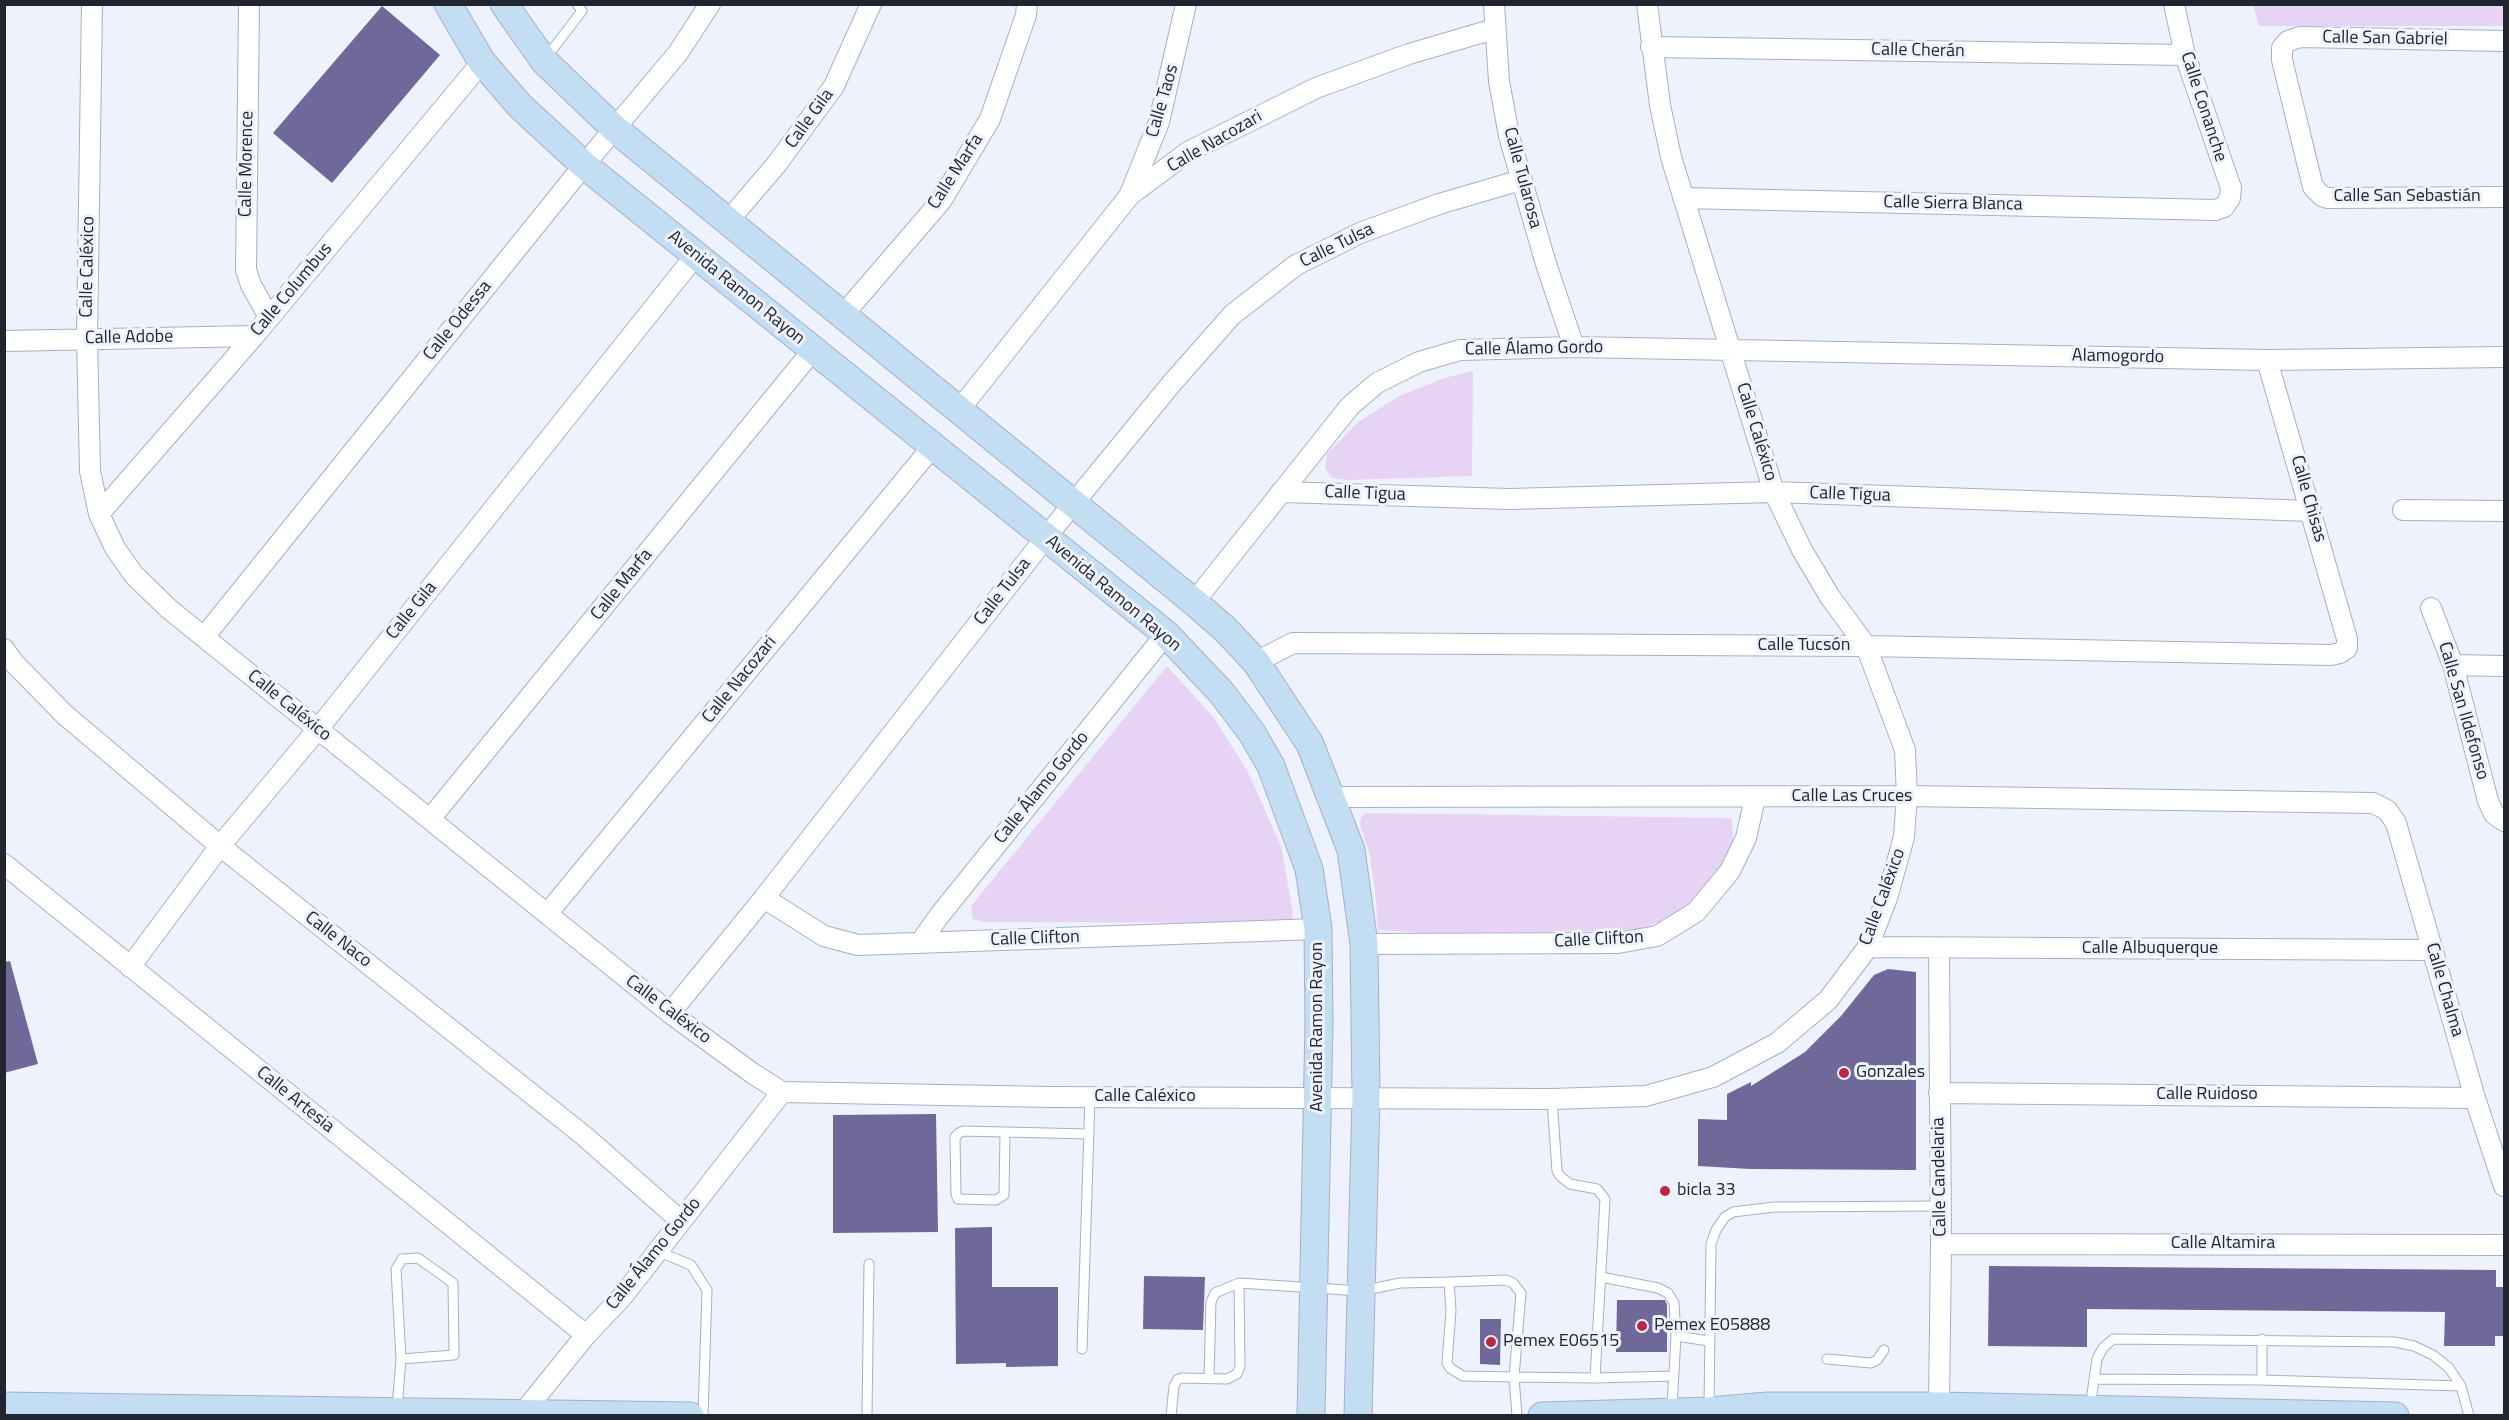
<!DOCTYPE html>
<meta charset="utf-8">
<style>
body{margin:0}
#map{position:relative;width:2509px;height:1420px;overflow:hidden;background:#eef2fd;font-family:"Titillium Web",sans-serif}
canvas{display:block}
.frame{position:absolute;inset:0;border:6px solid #21252f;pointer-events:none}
</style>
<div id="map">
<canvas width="2509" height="1420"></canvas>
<div class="frame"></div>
</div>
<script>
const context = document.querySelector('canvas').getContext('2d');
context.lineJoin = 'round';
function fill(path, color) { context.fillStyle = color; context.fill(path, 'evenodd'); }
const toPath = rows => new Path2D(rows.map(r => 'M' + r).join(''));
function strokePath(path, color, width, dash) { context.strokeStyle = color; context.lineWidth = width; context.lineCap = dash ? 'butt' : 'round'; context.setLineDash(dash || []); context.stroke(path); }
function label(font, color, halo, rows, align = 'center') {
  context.font = font + ' "Titillium Web",sans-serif'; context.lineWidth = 6; context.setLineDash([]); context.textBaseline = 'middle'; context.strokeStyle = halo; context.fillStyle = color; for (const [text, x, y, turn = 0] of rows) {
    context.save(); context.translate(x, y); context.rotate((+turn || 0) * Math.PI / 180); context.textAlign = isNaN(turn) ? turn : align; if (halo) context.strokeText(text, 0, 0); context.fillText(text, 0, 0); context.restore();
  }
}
const green = toPath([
 [2253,5,2504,5,2504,26,2259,26],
 [1473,371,1472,476,1347,480,1332,478,1325,468,1327,454,1357,423,1399,396,1444,378],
 [1167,666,1214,718,1248,772,1281,846,1293,913,1292,923,983,922,973,919,971,906],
 [1366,813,1732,818,1733,843,1715,877,1691,902,1666,920,1633,931,1426,933,1378,930,1375,890,1369,852,1360,825,1361,817]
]);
const building = toPath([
 [382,6,440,55,332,183,273,133],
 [10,961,38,1064,4,1073,4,962],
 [1888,969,1916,972,1916,1170,1750,1169,1698,1166,1698,1119,1727,1120,1727,1094,1751,1082,1751,1086,1805,1052,1841,1016,1874,975],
 [936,1114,938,1232,833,1233,833,1115],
 [992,1227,992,1287,1058,1287,1058,1366,1006,1367,1006,1363,956,1364,955,1228],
 [1989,1266,2496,1270,2496,1287,2505,1287,2505,1336,2495,1336,2495,1346,2444,1346,2445,1312,2087,1309,2087,1347,1988,1346],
 [1144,1276,1205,1277,1203,1330,1143,1329],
 [1617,1300,1665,1300,1667,1305,1667,1352,1616,1352],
 [1480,1319,1501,1319,1500,1365,1480,1364]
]);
const service = toPath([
 [545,59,582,11,577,4],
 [1552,1099,1557,1171,1560,1176,1570,1184,1597,1189,1605,1199,1595,1378],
 [1005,1132,1004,1195,996,1200,958,1199,956,1194,955,1137,959,1133,963,1131,1089,1134],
 [659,1252,691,1265,707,1290,703,1416],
 [1601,1277,1658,1288,1668,1293,1674,1303,1676,1336],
 [2262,1339,2262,1380],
 [1082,1349,1090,1097],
 [1827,1359,1871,1363,1877,1360,1884,1350],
 [1209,1378,1211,1302,1215,1293,1239,1283],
 [2094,1379,2262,1380,2461,1386],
 [1672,1408,1676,1336,1709,1341],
 [1709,1408,1711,1244,1716,1230,1725,1217,1733,1212,1774,1207,1940,1206],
 [2090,1408,2097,1359,2103,1348,2113,1339,2395,1342,2414,1346,2433,1355,2449,1368,2461,1386,2469,1416],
 [397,1409,401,1359,396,1269,402,1259,418,1258,453,1283,454,1355,401,1359],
 [867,1416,869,1264],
 [1171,1416,1174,1386,1178,1379,1182,1378,1227,1379,1237,1374,1240,1367,1239,1283,1361,1291,1400,1283,1449,1282,1451,1310,1447,1363,1450,1368,1463,1376,1514,1377,1521,1293,1513,1283,1506,1280,1449,1282],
 [1517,1416,1514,1377,1595,1378,1674,1376]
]);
const minor = toPath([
 [92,4,87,339,90,471,99,514,115,548,134,575,169,609,670,1013,752,1073,782,1092,1051,1097,1552,1099,1646,1096,1713,1077,1777,1043,1828,1000,1868,947,1887,898,1904,837,1907,796,1905,750,1866,646,1830,597,1802,550,1774,492,1671,157,1660,105,1647,4],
 [249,4,246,270,251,285,269,317],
 [1494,4,1499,81,1509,136,1546,264,1574,347],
 [2504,41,2300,37,2288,41,2282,48,2282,60,2313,187,2322,196,2328,198,2504,197],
 [1651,47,2185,55],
 [1130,194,1159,122,1186,4],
 [1683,198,2215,210,2224,207,2230,198,2231,188,2185,55,2174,4],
 [728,221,776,165,834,86,871,4],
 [843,315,941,201,990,119,1026,15,1027,4],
 [4,341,254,336],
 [959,410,1130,195,1188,152,1316,88,1409,54,1494,29],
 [1281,492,1509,499,1774,492,2311,511],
 [2403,510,2504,511],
 [99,514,254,336,482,62],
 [1194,602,1350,406,1377,383,1419,362,1460,350,1574,347,2267,360,2504,357],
 [2431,608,2453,665,2488,801,2494,814,2504,821],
 [204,637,584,165,678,53,710,4],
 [4,649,14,663,64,714,220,846,583,1135,681,1221],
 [1256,662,1293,643,1866,646,2331,655,2340,653,2347,648,2347,639,2267,360],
 [2453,665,2504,666],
 [1331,797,1907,796,2373,803,2387,810,2396,823,2475,1098,2504,1186],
 [430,819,813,350],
 [4,864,586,1335],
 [764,898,824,936,858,945,1318,929],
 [547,914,933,446],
 [920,943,939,916,1166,634],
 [1364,944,1618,943,1657,936,1696,912,1730,871,1746,838,1755,798],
 [1868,947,2433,950],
 [130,967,220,846,318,729,695,256],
 [670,1013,764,898,1046,537,1172,383,1232,315,1296,265,1360,233,1439,204,1521,180],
 [1939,1093,2475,1098],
 [1941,1244,2504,1245],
 [1939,1406,1941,1244,1939,949],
 [522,1414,586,1335,622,1297,782,1092]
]);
const secondary = toPath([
 [448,4,482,62,520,106,584,165,1166,634,1221,692,1252,733,1271,766,1309,869,1318,929,1319,1023,1311,1416],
 [504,4,544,61,615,129,1194,602,1226,630,1256,662,1310,744,1351,850,1364,944,1366,1097,1358,1416],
 [4,1406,690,1416],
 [1542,1416,1709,1411,1768,1406,1939,1406,2395,1416]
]);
const markers = [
 [1844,1073,6,"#b92744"],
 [1665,1191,6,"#b92744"],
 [1642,1326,6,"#b92744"],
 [1491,1342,6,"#b92744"]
];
const streetNames = [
 ["Calle San Gabriel",2385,39,1],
 ["Calle Cherán",1918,51,1],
 ["Calle Taos",1163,101,-74],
 ["Calle Conanche",2203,107,72],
 ["Calle Gila",810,119,-54],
 ["Calle Nacozari",1215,142,-30],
 ["Calle Morence",247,164,-89],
 ["Calle Marfa",956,172,-57],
 ["Calle Tularosa",1522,178,75],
 ["Calle San Sebastián",2407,197],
 ["Calle Sierra Blanca",1953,204,1],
 ["Calle Tulsa",1337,246,-26],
 ["Calle Caléxico",88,267,-89],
 ["Avenida Ramon Rayon",736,288,39],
 ["Calle Columbus",292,290,-50],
 ["Calle Odessa",458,321,-51],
 ["Calle Adobe",129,338,-1],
 ["Calle Álamo Gordo",1534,349,-1],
 ["Alamogordo",2118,357,1],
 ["Calle Caléxico",1756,432,73],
 ["Calle Tigua",1365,494,2],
 ["Calle Tigua",1850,495,2],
 ["Calle Chisas",2308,499,74],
 ["Calle Marfa",622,585,-51],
 ["Calle Tulsa",1003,592,-52],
 ["Avenida Ramon Rayon",1113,594,40],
 ["Calle Gila",412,611,-51],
 ["Calle Tucsón",1804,646],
 ["Calle Nacozari",740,680,-51],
 ["Calle Caléxico",289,706,39],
 ["Calle San Ildefonso",2463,711,74],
 ["Calle Álamo Gordo",1042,788,-51],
 ["Calle Las Cruces",1852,797],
 ["Calle Caléxico",1883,897,-70],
 ["Calle Clifton",1035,939,-2],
 ["Calle Naco",338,940,38],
 ["Calle Clifton",1599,940,-3],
 ["Calle Albuquerque",2150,949],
 ["Calle Chalma",2444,990,74],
 ["Calle Caléxico",668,1010,37],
 ["Avenida Ramon Rayon",1318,1027,-90],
 ["Calle Ruidoso",2207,1095],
 ["Calle Caléxico",1145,1097],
 ["Calle Artesia",295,1100,39],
 ["Calle Candelaria",1940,1177,-91],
 ["Calle Altamira",2223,1244],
 ["Calle Álamo Gordo",654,1254,-51]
];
const poiNames = [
 ["Gonzales",1856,1073],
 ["bicla 33",1677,1191],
 ["Pemex E05888",1654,1326],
 ["Pemex E06515",1503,1342]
];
fill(green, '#e7d4f4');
fill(building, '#6f6899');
strokePath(service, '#a5afc8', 11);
strokePath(minor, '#a5afc8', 22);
strokePath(secondary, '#a5afc8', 29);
strokePath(service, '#fff', 9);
strokePath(minor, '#fff', 20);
strokePath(secondary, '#c3ddf2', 27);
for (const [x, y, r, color] of markers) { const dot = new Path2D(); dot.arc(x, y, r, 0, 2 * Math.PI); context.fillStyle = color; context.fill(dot); strokePath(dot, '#eef2fd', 2); }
label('18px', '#21252f', '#eef2fd', streetNames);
label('18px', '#21252f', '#eef2fd', poiNames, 'left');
</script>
